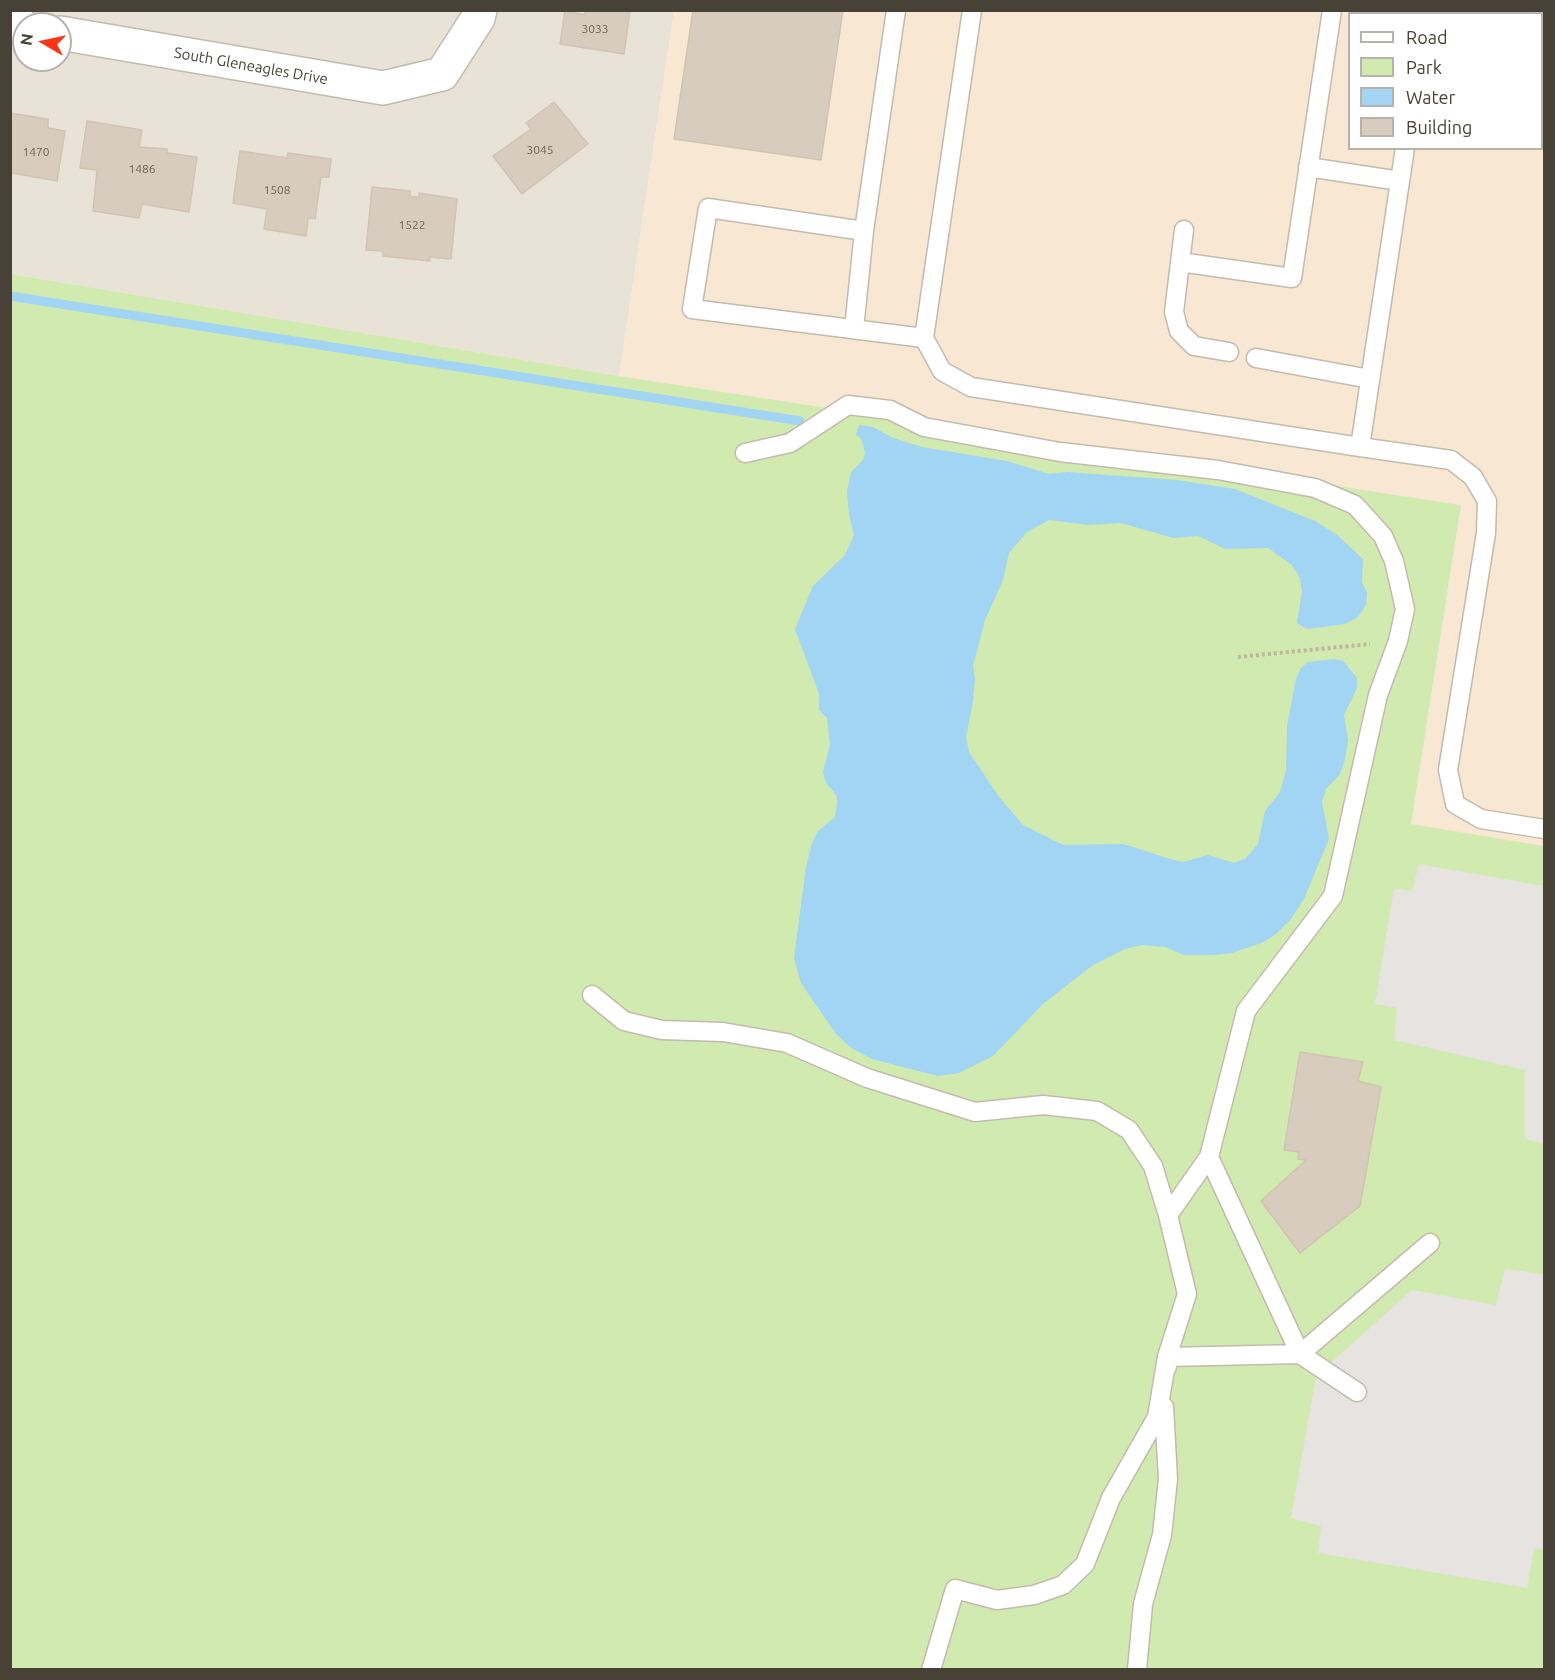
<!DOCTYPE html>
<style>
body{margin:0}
#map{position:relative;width:1555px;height:1680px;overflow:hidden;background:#f4f0e8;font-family:Ubuntu,sans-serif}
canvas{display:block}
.frame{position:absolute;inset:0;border:12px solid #484136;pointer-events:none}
.legend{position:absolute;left:1348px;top:12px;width:195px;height:138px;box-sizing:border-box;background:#fff;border:2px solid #b6b3af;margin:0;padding:8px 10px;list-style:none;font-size:18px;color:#484136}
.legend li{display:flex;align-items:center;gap:12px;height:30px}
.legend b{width:30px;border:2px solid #b6b3af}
.north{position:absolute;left:12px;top:12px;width:60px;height:60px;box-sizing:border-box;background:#fff;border:2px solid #b6b3af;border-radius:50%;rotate:279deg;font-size:16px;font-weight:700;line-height:24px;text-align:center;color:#484136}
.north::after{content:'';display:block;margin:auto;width:21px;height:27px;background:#ff3214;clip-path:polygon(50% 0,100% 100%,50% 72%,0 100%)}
</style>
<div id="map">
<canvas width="1555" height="1680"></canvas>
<div class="frame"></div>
<ul class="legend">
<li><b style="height:8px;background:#fff"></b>Road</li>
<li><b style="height:16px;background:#d1eaaf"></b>Park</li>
<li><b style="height:16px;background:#a2d4f3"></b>Water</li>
<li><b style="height:16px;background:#d7ccbd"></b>Building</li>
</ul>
<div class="north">N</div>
</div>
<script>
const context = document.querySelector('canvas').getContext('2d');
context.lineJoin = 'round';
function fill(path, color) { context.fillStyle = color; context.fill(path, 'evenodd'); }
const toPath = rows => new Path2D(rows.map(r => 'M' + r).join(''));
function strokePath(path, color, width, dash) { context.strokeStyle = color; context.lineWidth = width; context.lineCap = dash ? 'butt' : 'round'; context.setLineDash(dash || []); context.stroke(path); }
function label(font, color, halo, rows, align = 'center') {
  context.font = font + ' Ubuntu,sans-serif'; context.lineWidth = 5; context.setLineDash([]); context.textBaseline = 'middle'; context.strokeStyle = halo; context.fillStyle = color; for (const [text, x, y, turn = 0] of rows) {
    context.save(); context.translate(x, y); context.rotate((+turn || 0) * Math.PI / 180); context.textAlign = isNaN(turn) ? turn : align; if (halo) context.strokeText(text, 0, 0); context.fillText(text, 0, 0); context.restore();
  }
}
const residential = toPath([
 [10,11,674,11,619,376,11,274],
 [24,24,60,24,60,60,24,60]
]);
const commercial = toPath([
 [674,11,1544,11,1544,846,1411,825,1461,505,619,376],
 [1350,14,1542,14,1542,148,1350,148]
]);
const green = toPath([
 [11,274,619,376,1461,505,1411,824,1544,846,1544,1669,11,1669]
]);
const parking = toPath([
 [1419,864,1544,886,1544,1144,1525,1139,1525,1070,1394,1040,1397,1008,1375,1004,1394,888,1412,891],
 [1505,1269,1544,1274,1544,1550,1534,1548,1527,1588,1318,1553,1321,1526,1291,1518,1316,1376,1412,1290,1496,1305]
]);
const water = toPath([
 [859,425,873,427,893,438,922,447,1007,461,1049,474,1067,472,1177,480,1235,489,1315,521,1337,535,1363,559,1362,582,1367,593,1366,605,1358,617,1345,624,1307,629,1297,623,1302,592,1300,578,1292,565,1268,548,1225,549,1198,536,1173,538,1121,523,1089,525,1049,520,1027,532,1009,553,1003,580,985,620,973,666,975,678,973,702,966,737,969,752,999,797,1023,825,1063,845,1124,844,1170,859,1183,862,1208,855,1234,863,1246,858,1258,844,1265,811,1280,792,1286,771,1287,726,1296,679,1301,668,1308,662,1335,659,1343,661,1357,678,1357,688,1344,715,1348,740,1345,760,1340,774,1326,789,1322,802,1329,839,1304,899,1291,919,1277,933,1264,942,1232,953,1212,955,1184,955,1165,947,1142,945,1125,949,1093,965,1043,1004,993,1056,959,1073,938,1076,872,1059,850,1047,836,1034,801,983,794,958,806,867,812,843,818,831,835,817,837,803,837,796,826,783,823,772,830,745,827,718,819,710,819,694,795,629,813,586,845,555,854,535,849,514,847,491,851,472,863,460,865,453,862,440,856,434]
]);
const stream = toPath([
 [10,296,800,421]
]);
const building = toPath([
 [585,10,630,10,624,54,560,44,565,11,585,15,585,10],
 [693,10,843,10,821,160,674,139,693,10],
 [554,102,588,144,522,194,493,156,531,129,526,123,554,102],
 [10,113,48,119,48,128,65,131,57,181,12,173,10,180,10,113],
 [87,121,142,130,139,147,167,149,167,153,197,157,189,212,142,204,139,218,93,211,97,170,80,168,87,121],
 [240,151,287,158,288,153,331,159,329,177,321,177,315,219,308,218,306,236,264,229,267,209,233,203,240,151],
 [372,187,410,191,410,197,419,197,419,193,457,199,451,259,429,257,430,261,383,256,383,251,366,250,372,187],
 [1300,1052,1363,1062,1358,1081,1381,1087,1360,1206,1300,1253,1261,1201,1306,1160,1298,1159,1299,1152,1284,1150,1300,1052]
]);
const path = toPath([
 [1238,657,1370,644]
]);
const lane = toPath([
 [896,10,864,231,708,208,692,309,924,338,972,10],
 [1425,14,1426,10],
 [1308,167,1400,181],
 [1184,230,1174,312,1179,331,1194,346,1229,352],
 [1180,262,1292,278,1332,10],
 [854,329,864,231],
 [924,338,942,371,971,387,1360,447,1405,148],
 [1256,358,1370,379],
 [1360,447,1451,460,1473,477,1487,501,1486,533,1448,770,1455,804,1481,819,1544,829],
 [745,453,790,443,848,405,890,410,924,427,1060,452,1218,470,1315,488,1355,505,1383,536,1394,561,1405,609,1398,641,1378,695,1333,896,1246,1011,1209,1157,1168,1215],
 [592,995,624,1021,662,1030,723,1032,787,1043,867,1078,975,1112,1043,1105,1097,1111,1129,1130,1153,1166,1168,1215,1187,1294,1167,1357,1157,1417,1111,1498,1085,1564,1063,1585,1034,1595,997,1600,955,1589,931,1670],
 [1209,1157,1300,1354,1357,1392],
 [1167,1367,1167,1357,1300,1354,1430,1243],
 [1137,1670,1143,1604,1162,1535,1168,1479,1164,1407]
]);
const street = toPath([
 [10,24,24,27],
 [60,33,383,88,442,74,478,18,480,10]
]);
const numberNames = [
 ["3033",595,29],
 ["3045",540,150],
 ["1470",36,152],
 ["1486",142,169],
 ["1508",277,190],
 ["1522",412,225]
];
const streetNames = [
 ["South Gleneagles Drive",251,66,10]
];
fill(residential, '#e9e2d6');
fill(commercial, '#f7e7d3');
fill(green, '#d1eaaf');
fill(parking, '#e6e3e0');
fill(water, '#a2d4f3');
strokePath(stream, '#a2d4f3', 9);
fill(building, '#d7ccbd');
strokePath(building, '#d2c4b0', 1.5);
strokePath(lane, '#c3bbad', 21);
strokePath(street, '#c3bbad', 36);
strokePath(path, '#c3b49b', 4, [3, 3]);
strokePath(lane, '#fff', 18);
strokePath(street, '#fff', 33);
label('12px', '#6c6458', null, numberNames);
label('15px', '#484136', '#fff', streetNames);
</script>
